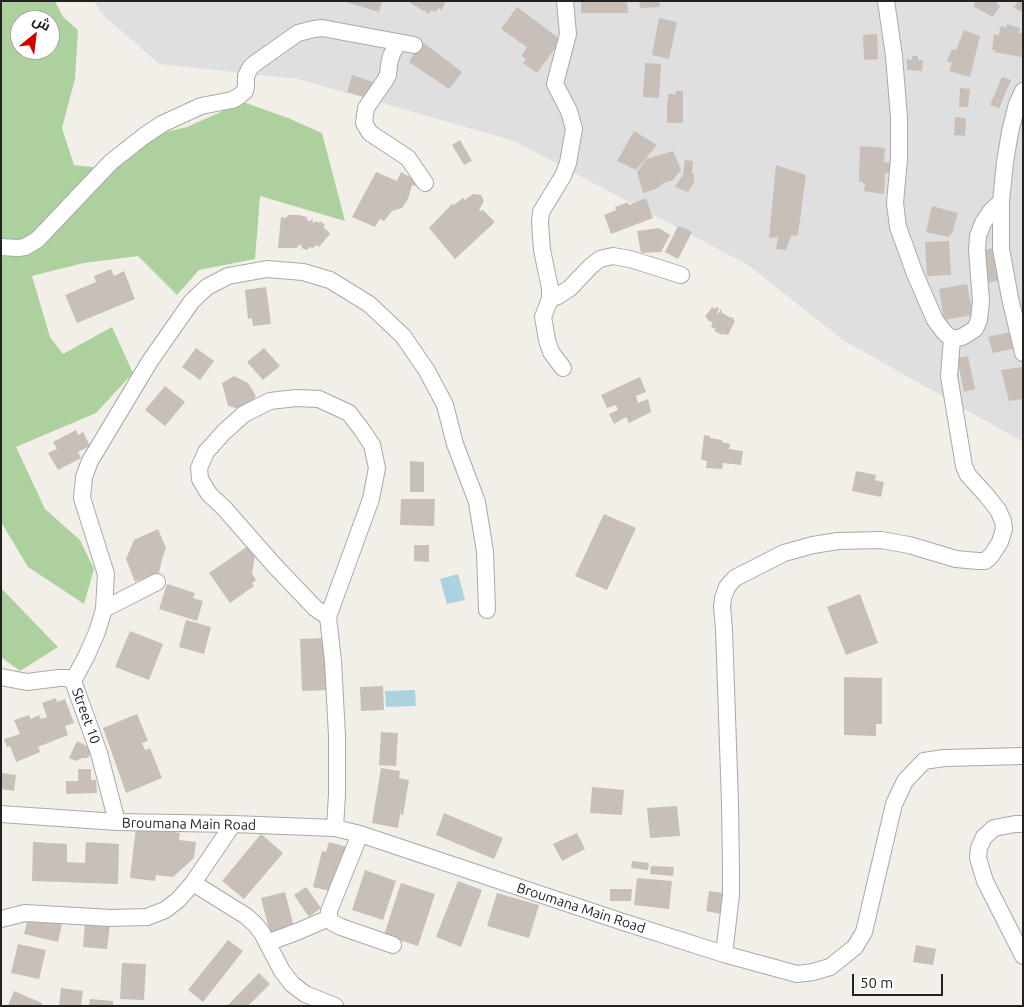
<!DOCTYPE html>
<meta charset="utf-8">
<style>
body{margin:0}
#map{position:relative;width:1024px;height:1007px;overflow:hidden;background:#f2efe9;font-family:Ubuntu,Cairo,sans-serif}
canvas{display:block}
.frame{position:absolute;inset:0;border:2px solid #222;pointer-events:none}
.north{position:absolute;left:10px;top:10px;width:50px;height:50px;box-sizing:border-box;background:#fff;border:1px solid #a7a7a7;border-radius:50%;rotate:29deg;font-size:14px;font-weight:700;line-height:20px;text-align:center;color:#222}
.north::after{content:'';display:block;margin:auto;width:18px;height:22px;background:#d40000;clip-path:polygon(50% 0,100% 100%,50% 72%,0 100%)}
.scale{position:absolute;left:852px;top:974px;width:91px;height:22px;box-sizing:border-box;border:2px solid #222;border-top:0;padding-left:6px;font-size:15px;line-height:18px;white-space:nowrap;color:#222;-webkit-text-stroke:4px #fff;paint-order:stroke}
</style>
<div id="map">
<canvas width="1024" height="1007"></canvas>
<div class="frame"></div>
<div class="north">ش</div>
<div class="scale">50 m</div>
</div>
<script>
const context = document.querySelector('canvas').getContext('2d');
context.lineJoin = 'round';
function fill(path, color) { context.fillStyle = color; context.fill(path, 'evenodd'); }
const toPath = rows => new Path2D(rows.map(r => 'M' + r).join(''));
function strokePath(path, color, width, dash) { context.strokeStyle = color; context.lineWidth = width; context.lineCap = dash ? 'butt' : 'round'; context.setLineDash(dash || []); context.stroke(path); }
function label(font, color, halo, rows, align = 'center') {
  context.font = font + ' Ubuntu,sans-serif'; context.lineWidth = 4; context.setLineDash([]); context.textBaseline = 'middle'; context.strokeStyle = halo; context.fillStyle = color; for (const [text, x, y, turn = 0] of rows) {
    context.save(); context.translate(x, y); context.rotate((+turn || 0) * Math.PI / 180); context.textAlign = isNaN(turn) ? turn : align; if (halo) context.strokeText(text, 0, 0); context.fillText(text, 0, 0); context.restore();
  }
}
const residential = toPath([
 [94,1,1023,1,1023,442,843,340,748,265,514,141,298,79,159,64,102,14]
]);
const forest = toPath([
 [1,1,55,1,63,17,78,30,75,79,62,128,74,165,116,170,128,141,187,127,243,102,288,118,322,133,345,221,260,196,255,259,199,270,177,295,138,256,84,263,32,276,50,337,63,354,112,327,133,373,96,413,16,447,45,509,80,540,94,569,84,604,28,567,1,522],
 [20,20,50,20,50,50,20,50],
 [1,588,58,647,20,671,1,657]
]);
const water = toPath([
 [458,574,465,600,447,604,440,579],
 [415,690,416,706,386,707,385,691]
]);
const building = toPath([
 [343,1,382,1,379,12],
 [407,1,442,1,445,3,442,10,438,8,436,12,431,10,429,14],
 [581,1,627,1,628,13,581,13],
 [639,1,659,1,660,7,640,8],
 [976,1,997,1,997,3,1000,6,993,17,973,6],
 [1018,1,1023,1,1023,12,1014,8],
 [517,7,561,40,537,73,523,63,526,59,521,56,527,47,501,29],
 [659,18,677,22,669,59,652,55],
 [1007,24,1020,28,1019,33,1023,34,1023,49,1021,57,994,52,995,50,992,50,994,34,999,35,1000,28,1002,26,1007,28],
 [964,30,980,36,970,77,949,71,952,63,947,61,952,49,956,50],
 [877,34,878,59,864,60,863,35],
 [421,41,462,72,449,89,409,62],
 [912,56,918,56,918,60,923,60,922,71,907,70,907,59,912,60],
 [645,63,661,64,659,98,643,97],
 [352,75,373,82,367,98,347,92],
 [1002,77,1011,80,999,108,990,105],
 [960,88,970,89,968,107,959,107],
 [676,91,683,91,683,123,667,123,667,102,668,102,668,94,676,94],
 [955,117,966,118,965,136,954,135],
 [634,131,657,145,636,170,617,161],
 [460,140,472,161,464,165,452,145],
 [860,146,885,148,884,162,891,163,891,172,885,174,884,194,864,191,865,184,859,181],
 [673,151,681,170,673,180,664,183,656,189,643,193,637,172,646,159],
 [685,160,693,161,692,174,694,174,694,180,695,180,688,192,675,187,683,175],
 [776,165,806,175,798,235,791,236,786,250,776,249,778,237,769,238],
 [376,172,397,181,401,172,417,181,415,186,412,185,408,199,402,208,392,211,384,221,380,219,375,227,352,217],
 [473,194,481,195,484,201,479,210,480,211,483,210,495,222,455,259,429,228,452,204,454,205,463,198,465,200],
 [646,198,653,218,611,234,604,215,616,210,615,207,628,202,629,205],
 [932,206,958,213,953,231,949,237,926,232],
 [288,215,298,215,307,217,307,220,310,221,312,219,313,220,312,222,314,223,316,221,319,223,320,221,325,225,323,228,326,229,330,234,319,247,316,245,313,248,310,247,307,250,301,248,302,246,300,244,297,248,278,248,281,217,286,218],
 [678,226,682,228,682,227,692,232,678,259,665,252],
 [659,228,670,235,661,252,641,253,637,231],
 [949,241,951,275,927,276,925,242],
 [997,247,1004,279,988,283,980,251],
 [111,269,114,276,124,271,135,299,77,323,65,295,96,282,94,276],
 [967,284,973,315,944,320,939,289],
 [266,287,271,324,253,326,252,318,248,319,245,290],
 [712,307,715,309,717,307,719,308,717,313,718,314,721,309,722,310,721,312,731,318,732,317,734,318,733,319,735,321,728,335,724,334,725,331,723,335,714,331,716,329,711,327,712,324,712,322,707,320,708,319,705,317],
 [1010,332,1016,348,993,353,988,337],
 [196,348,214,361,200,380,182,367],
 [264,348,280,366,263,380,247,362],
 [968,356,975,389,964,392,957,358],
 [1022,367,1023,399,1009,401,1001,370],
 [234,376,248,383,256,396,245,410,228,406,222,383],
 [640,377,646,392,636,396,638,403,648,399,651,412,629,423,626,417,614,424,609,414,618,410,616,405,607,408,601,395],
 [165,386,185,402,165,426,145,410],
 [76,430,78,435,83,432,90,446,78,452,81,458,58,470,48,453,57,449,53,442],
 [704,435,710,436,710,438,722,440,722,442,730,444,729,449,743,451,741,465,723,463,722,469,706,468,707,461,701,460],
 [410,461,424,462,424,492,410,492],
 [856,471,876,475,875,480,884,482,881,497,852,491],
 [401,499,435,499,434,526,400,525],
 [604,514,636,528,607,590,575,576],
 [158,529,166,548,162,559,159,573,135,582,126,559,134,540],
 [414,545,429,545,429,562,414,561],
 [248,546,255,556,252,573,256,580,252,583,254,586,230,603,209,573],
 [167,584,195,593,193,598,203,601,197,621,159,609],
 [860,594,878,643,846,655,827,607],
 [186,620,211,627,204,654,179,647],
 [130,631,163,644,149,680,115,667],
 [326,638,329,690,302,691,300,639],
 [844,677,882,678,882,724,876,724,876,736,844,735],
 [383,686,384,710,361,711,360,687],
 [56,698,57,702,65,699,74,723,65,726,68,735,38,747,40,752,16,762,10,746,7,747,4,739,20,734,14,720,29,715,31,719,39,715,41,719,47,717,42,703],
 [137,714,148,741,142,743,145,750,150,748,162,778,126,793,103,728],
 [381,732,398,733,396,766,379,765],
 [77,741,93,749,88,758,82,758,76,761,69,758],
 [381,768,400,771,399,778,409,780,403,815,401,815,401,809,398,828,372,823],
 [78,769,91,769,91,780,96,780,97,793,66,794,66,781,78,781],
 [1,773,16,775,14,791,1,789],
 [592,787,624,790,622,815,590,813],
 [677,806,680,836,650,838,647,808],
 [444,813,503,838,494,859,436,835],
 [136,827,180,833,179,840,196,842,194,858,173,877,156,875,155,881,130,878],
 [577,833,585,849,562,861,553,844],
 [261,834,283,853,244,899,222,881],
 [33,842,67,844,67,862,85,863,86,842,119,844,118,884,32,881],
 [329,842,347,847,329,891,313,887,322,851,326,852],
 [632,861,649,863,648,870,631,868],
 [651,866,674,867,673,876,650,874],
 [365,870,396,881,383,920,352,910],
 [637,878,672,881,669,909,634,905],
 [458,881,482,890,461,947,436,937],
 [401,883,435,894,418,946,384,935],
 [306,887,321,908,309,917,294,895],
 [610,889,632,889,631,901,610,901],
 [709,891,724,893,721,914,706,911],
 [285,892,294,927,270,933,261,898],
 [497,893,539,905,529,938,487,926],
 [28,917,63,920,58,942,24,934],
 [85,922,110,924,107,949,83,947],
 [228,940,243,951,203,1002,188,990],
 [18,944,46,950,39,979,11,973],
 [916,945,936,949,933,965,913,962],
 [122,963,146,964,144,1000,120,999],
 [259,973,270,984,248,1006,227,1006],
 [61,988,83,991,81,1006,59,1006],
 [14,991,42,1003,41,1006,8,1006],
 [90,999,113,1001,113,1006,89,1006]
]);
const minor = toPath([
 [886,1,894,56,899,118,899,159,895,203,898,227,915,274,935,320,944,332,952,339,962,337,975,329,979,320,981,301,977,250,978,236,983,223,991,211,1001,202],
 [398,42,391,56,389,65,388,75,384,82,366,108,364,123,370,133,408,158,425,183],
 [1023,91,1017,104,1010,132,1005,162,1001,202,1001,249,1010,298,1023,353],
 [1,247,18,248,25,247,37,240,111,162,144,136,162,124,201,106,232,100,238,97,245,91,246,86,246,76,250,68,254,64,298,33,314,29,322,28,414,45],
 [550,299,558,296,570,288,591,266,600,259,613,256,630,259,681,275],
 [563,368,551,352,547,340,545,328,543,317,550,299,550,288,542,250,540,222,541,212,563,176,568,163,574,129,569,111,555,84,568,34,565,1],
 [104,609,157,582],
 [328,617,315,608,274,565,224,508,209,494,200,479,199,468,206,452,224,432,244,414,270,401,296,398,319,399,349,413,362,430,372,445,377,468,371,499,328,617,333,661,337,736,337,794,335,828],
 [1,677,27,682,59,678,67,678,73,681,99,753,117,822],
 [73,681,86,657,97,632,104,609,106,574,82,498,84,477,90,461,150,361,192,301,207,287,228,276,267,269,303,272,330,280,369,304,403,336,427,371,445,405,455,444,477,502,485,552,487,610],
 [1,814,117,822,233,824,335,828,360,834,623,922,724,954,797,974,813,972,830,967,855,947,864,932,894,804,905,781,924,761,944,758,1023,756],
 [1023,824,1015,824,994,828,984,837,979,848,978,858,985,881,1023,956],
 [360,834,329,911,329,918,333,923,341,927,393,945],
 [193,883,246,916,255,924,262,933,282,971,292,984,305,994,335,1006],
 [1,919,25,913,111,918,147,917,165,910,178,900,186,891,193,883,233,824],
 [267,943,299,931,329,918],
 [724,954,731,895,731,869,730,803,724,629,722,607,723,598,727,587,735,578,784,553,813,545,838,541,881,540,909,545,956,559,978,561,985,561,991,556,1000,542,1004,529,1003,521,998,510,987,496,968,475,964,466,949,376,952,339]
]);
const streetNames = [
 ["Street 10",86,716,70],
 ["Broumana Main Road",189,824,1],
 ["Broumana Main Road",581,908,18]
];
fill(residential, '#e0dfdf');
fill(forest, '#add19e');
fill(water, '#aad3df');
fill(building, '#c7bfb8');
strokePath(minor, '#a9a9a9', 18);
strokePath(minor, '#fff', 16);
label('14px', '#222', '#fff', streetNames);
</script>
